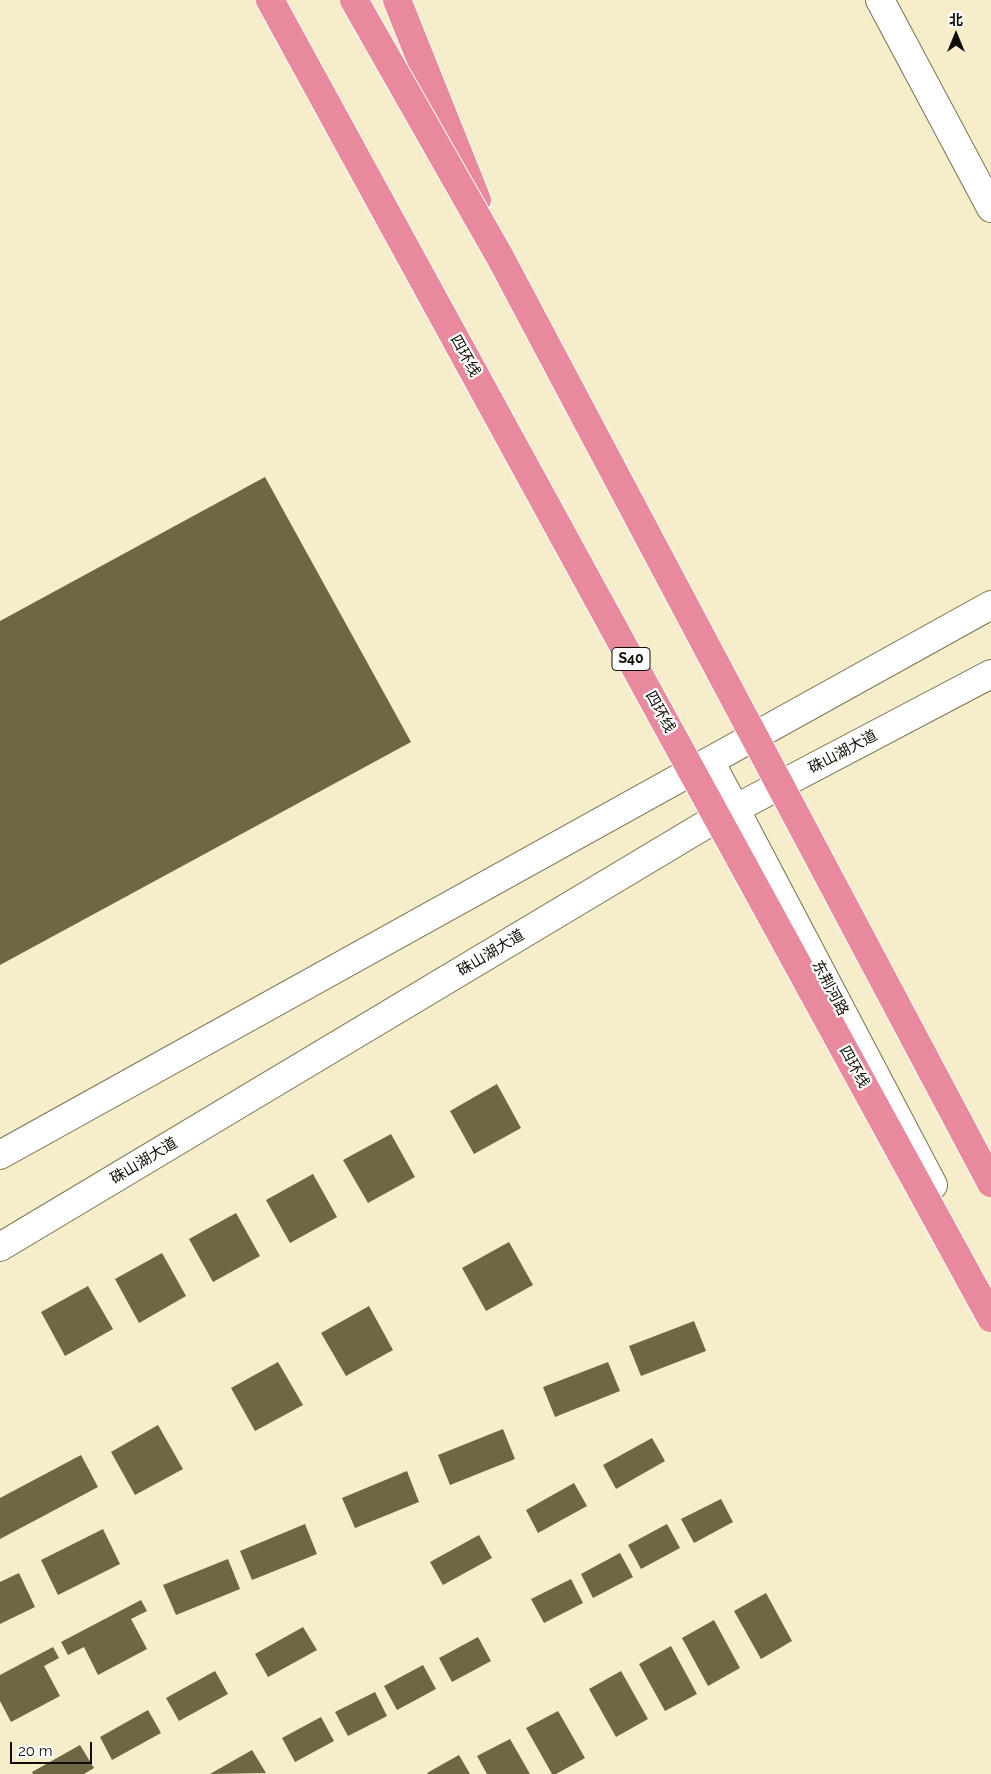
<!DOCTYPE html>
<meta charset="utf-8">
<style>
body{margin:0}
#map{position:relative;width:991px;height:1774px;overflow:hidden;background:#f6edca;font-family:Raleway,"Noto Sans SC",sans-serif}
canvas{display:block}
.north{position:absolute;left:931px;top:10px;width:50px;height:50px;-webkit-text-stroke:4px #fff;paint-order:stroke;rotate:0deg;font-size:14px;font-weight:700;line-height:20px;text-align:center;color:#100d03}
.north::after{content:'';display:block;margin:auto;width:18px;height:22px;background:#100d03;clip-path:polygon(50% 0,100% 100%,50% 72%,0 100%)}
.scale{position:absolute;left:10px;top:1742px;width:82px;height:22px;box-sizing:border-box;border:2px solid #100d03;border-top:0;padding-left:6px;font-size:15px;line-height:18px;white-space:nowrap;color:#100d03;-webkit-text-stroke:4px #fff;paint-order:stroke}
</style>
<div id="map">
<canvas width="991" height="1774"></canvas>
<div class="north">北</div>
<div class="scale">20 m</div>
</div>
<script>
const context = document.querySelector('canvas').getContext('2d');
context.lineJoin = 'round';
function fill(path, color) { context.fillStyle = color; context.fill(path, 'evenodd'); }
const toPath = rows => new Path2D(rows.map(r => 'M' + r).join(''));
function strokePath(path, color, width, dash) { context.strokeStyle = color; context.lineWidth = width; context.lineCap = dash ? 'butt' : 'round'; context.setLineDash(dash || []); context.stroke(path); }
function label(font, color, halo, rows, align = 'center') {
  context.font = font + ' Raleway,"Noto Sans SC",sans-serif'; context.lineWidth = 4.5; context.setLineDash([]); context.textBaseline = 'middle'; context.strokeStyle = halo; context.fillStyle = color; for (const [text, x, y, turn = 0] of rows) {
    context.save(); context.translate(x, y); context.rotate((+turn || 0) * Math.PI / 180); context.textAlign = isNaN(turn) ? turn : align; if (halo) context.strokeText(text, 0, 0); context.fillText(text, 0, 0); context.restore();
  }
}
const building = toPath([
 [265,477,411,742,0,965,0,621],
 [497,1084,521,1128,474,1154,450,1111],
 [391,1134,415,1177,368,1203,343,1160],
 [313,1174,337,1217,290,1243,266,1200],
 [236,1213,260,1256,213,1282,189,1239],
 [509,1242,533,1285,486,1311,462,1268],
 [162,1253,186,1296,139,1323,115,1279],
 [88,1286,113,1329,65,1356,41,1312],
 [369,1306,393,1350,346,1376,321,1333],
 [694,1321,706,1351,641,1376,629,1346],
 [278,1362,303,1405,255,1431,231,1388],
 [608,1362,620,1391,555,1417,543,1387],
 [158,1425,183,1469,135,1495,111,1452],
 [503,1429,515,1459,450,1485,438,1455],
 [652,1438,665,1461,616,1489,603,1465],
 [81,1455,98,1487,0,1539,0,1498],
 [407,1471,419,1502,355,1528,342,1498],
 [574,1483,587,1506,538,1533,526,1510],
 [721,1499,733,1522,694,1543,681,1519],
 [305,1524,317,1554,252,1580,240,1551],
 [667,1524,680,1548,641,1569,628,1545],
 [103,1529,120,1564,58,1595,41,1560],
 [479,1535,492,1558,443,1585,430,1562],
 [620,1553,633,1577,593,1598,581,1574],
 [228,1559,240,1589,176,1615,163,1585],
 [19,1573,35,1607,0,1624,0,1582],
 [571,1579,583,1603,544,1623,531,1599],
 [766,1593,792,1641,761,1659,734,1611],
 [141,1600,147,1611,131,1619,147,1649,98,1675,84,1647,68,1655,61,1642],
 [714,1620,740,1668,708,1686,682,1638],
 [303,1627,317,1650,268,1677,255,1654],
 [478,1637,491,1661,452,1682,439,1658],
 [671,1646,697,1694,665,1711,639,1664],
 [53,1647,59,1658,44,1666,60,1696,11,1722,0,1701,0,1675],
 [423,1665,436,1689,397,1710,384,1686],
 [215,1671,228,1694,179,1721,166,1698],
 [621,1671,648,1719,616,1737,589,1689],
 [375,1692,387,1716,348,1736,335,1712],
 [148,1710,161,1733,112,1760,100,1737],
 [558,1711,585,1758,556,1774,552,1774,526,1728],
 [321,1717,334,1741,295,1762,282,1738],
 [510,1739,530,1774,487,1774,477,1756],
 [80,1745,94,1768,84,1774,33,1774,32,1772],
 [252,1750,266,1773,210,1774],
 [459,1755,470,1774,428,1774,427,1773]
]);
const minor = toPath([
 [880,0,991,208]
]);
const secondary = toPath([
 [710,761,933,1185],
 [0,1155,991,605],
 [0,1247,710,822,991,674]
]);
const motorway = toPath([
 [397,0,477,200]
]);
const motorwayBridge = toPath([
 [270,0,991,1318],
 [354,0,500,257,991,1183]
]);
const shields = [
 [631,659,38]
];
const shieldNames = [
 ["S40",631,659]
];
const streetNames = [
 ["四环线",465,356,61],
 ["四环线",660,712,61],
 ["硃山湖大道",843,752,-28],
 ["硃山湖大道",491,953,-31],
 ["东荆河路",830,988,62],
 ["四环线",854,1067,61],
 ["硃山湖大道",144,1161,-31]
];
fill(building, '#6e6645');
strokePath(minor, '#797151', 30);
strokePath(secondary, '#797151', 30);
strokePath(motorway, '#fff', 30);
strokePath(minor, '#fff', 28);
strokePath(secondary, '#fff', 28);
strokePath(motorway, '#e8899d', 28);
strokePath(motorwayBridge, '#fff', 30, []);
strokePath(motorwayBridge, '#e8899d', 28);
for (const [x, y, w] of shields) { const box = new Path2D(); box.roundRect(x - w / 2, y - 11.5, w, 23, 4); context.fillStyle = '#fff'; context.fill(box); strokePath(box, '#100d03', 1); }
label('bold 14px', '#100d03', null, shieldNames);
label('15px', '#100d03', '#fff', streetNames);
</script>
